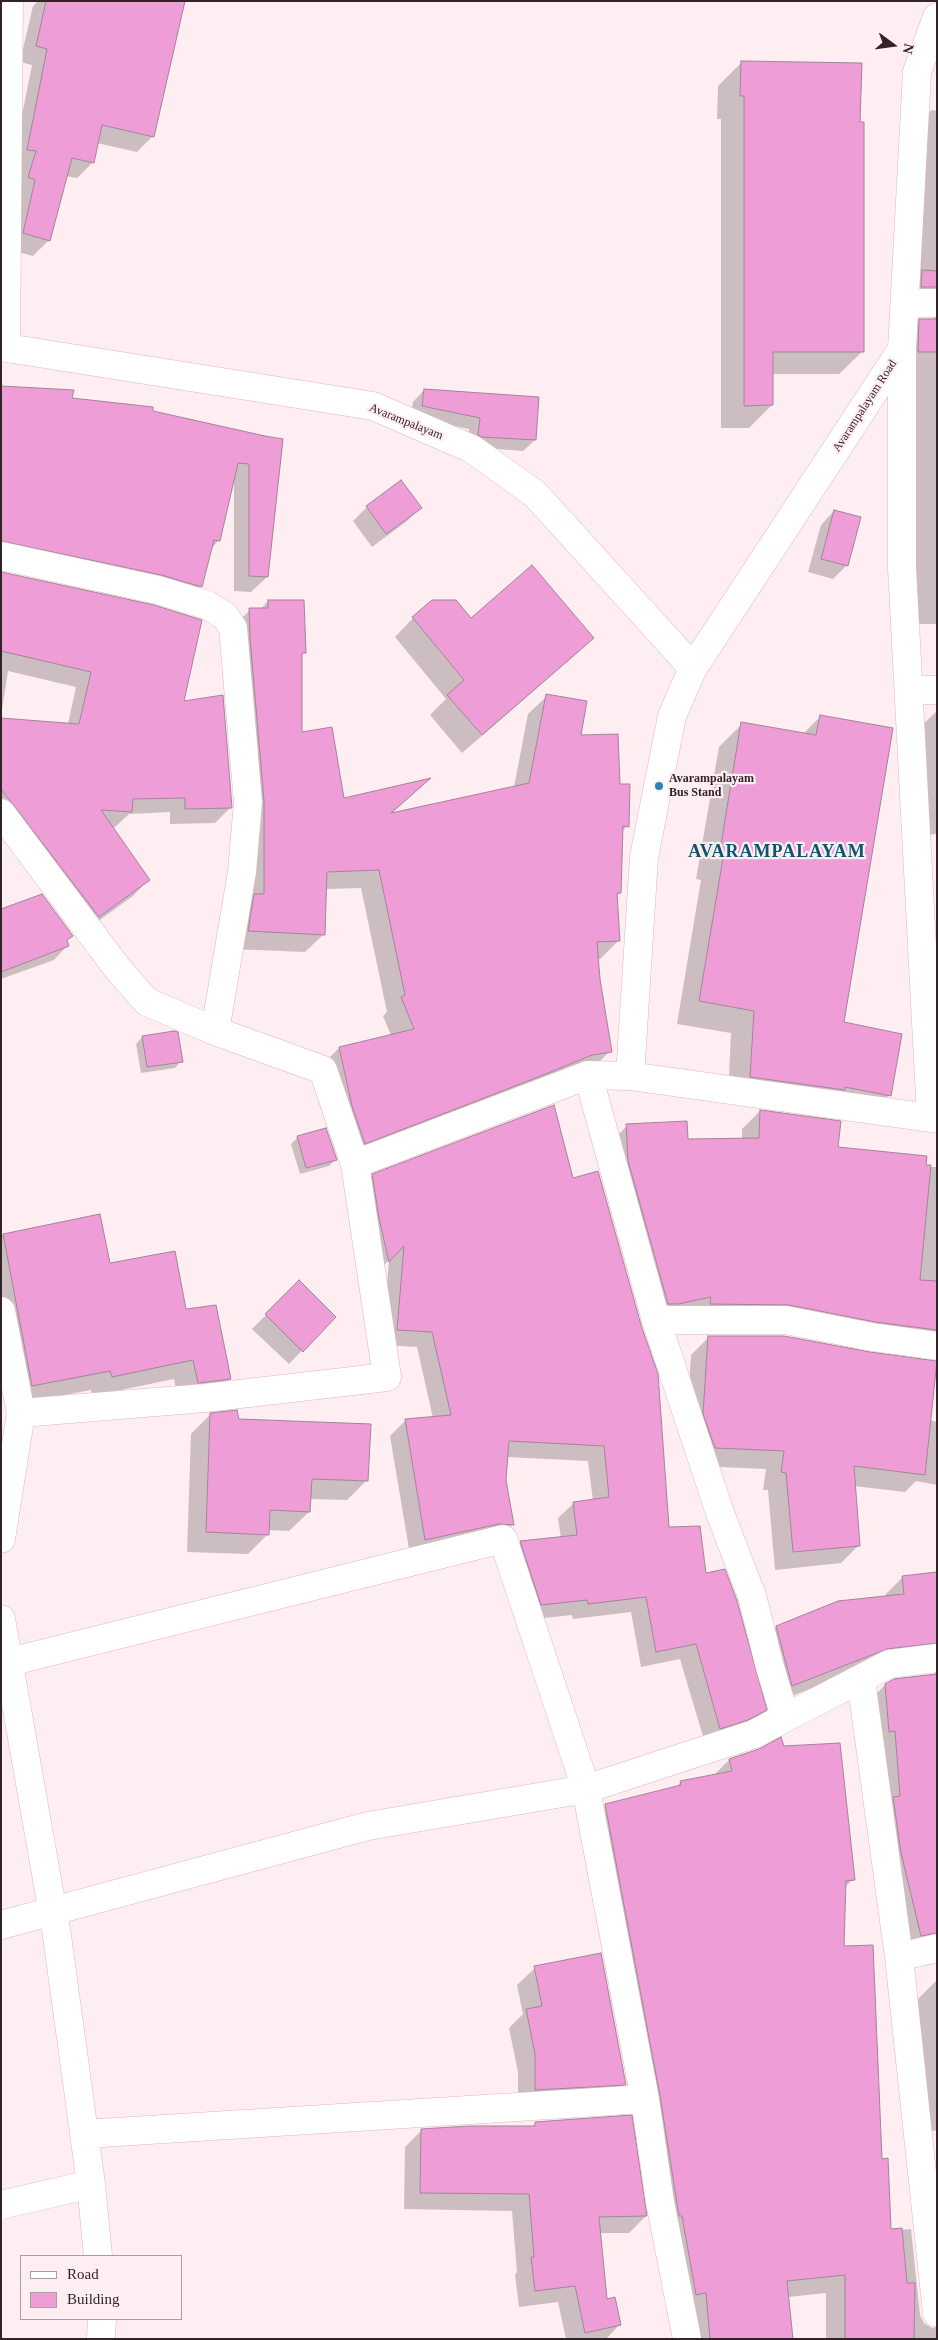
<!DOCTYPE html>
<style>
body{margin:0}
#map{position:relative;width:938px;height:2340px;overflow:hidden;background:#feedf1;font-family:"Times New Roman",serif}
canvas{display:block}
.frame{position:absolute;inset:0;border:2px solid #322326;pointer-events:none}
.legend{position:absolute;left:20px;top:2255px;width:162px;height:65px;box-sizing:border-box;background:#feedf1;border:1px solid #ac9ca0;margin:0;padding:6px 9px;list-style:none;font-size:15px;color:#322326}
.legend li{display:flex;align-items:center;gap:10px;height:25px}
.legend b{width:25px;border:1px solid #ac9ca0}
.north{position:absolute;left:868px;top:20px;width:50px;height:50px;-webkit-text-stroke:4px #feedf1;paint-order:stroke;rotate:104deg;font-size:14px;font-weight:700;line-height:20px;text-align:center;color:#322326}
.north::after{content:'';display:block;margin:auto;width:18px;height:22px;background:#322326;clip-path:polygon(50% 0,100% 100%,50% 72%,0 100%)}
</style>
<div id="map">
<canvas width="938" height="2340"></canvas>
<div class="frame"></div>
<ul class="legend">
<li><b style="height:6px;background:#fff"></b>Road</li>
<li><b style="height:14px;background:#ee9dd7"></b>Building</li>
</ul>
<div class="north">N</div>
</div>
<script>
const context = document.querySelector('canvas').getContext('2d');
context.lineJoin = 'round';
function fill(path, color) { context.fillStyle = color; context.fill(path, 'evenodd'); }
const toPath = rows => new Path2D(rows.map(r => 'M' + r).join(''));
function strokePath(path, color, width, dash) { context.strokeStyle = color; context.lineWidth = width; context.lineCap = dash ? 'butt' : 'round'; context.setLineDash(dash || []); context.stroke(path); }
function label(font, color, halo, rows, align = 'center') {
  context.font = font + ' "Times New Roman",serif'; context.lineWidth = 4.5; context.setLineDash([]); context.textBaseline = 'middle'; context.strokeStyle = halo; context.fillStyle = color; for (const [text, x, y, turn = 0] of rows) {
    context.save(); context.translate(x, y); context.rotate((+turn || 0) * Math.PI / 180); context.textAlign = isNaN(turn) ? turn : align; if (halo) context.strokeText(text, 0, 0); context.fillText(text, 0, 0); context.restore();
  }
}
const shadow = toPath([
 [38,1,184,1,153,136,137,152,97,143,93,162,77,178,66,176,49,240,33,256,7,249,12,165,32,65,20,62,33,6],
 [742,62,859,124,863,351,839,374,772,374,772,405,749,428,721,428,721,119,717,119,718,86],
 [932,110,937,111,937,624,914,624,902,338,920,320,934,319,933,314,903,305,914,128],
 [1,388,151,412,265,438,267,577,251,592,234,591,234,479,219,540,211,549,200,586,185,602,1,559],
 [424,390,535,440,523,451,470,447,468,446,469,429,411,417,413,402],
 [400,481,420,508,407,521,372,547,353,521,367,507],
 [834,511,847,565,833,579,808,572,821,525],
 [1,573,182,702,231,807,215,823,170,824,170,812,129,814,115,827,111,827,148,880,133,896,83,932,1,823,1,719,68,724,76,687,8,671,1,716],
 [268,601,305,652,300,657,301,734,343,799,427,781,391,814,514,787,528,714,547,696,619,785,627,826,621,832,620,893,616,896,619,940,600,959,597,959,610,1051,592,1069,346,1161,321,1066,339,1048,391,1035,383,1016,387,1012,361,888,326,889,324,934,305,952,231,949,236,913,232,628,250,610,260,610],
 [413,618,471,620,593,638,574,656,462,753,430,715,446,699,395,637],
 [937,711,937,834,921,835,918,729],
 [820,717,842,1023,889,1095,866,1118,728,1100,731,1033,677,1024,701,880,696,879,719,747,742,724,803,734],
 [1,910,72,936,66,941,67,946,54,960,1,979],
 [142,1037,181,1061,175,1068,141,1073,136,1044],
 [553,1106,668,1528,705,1574,765,1710,750,1725,705,1743,680,1659,641,1667,631,1612,573,1619,572,1615,526,1620,505,1558,521,1542,561,1538,558,1518,574,1503,593,1501,588,1461,507,1457,505,1480,512,1525,497,1540,410,1555,390,1436,406,1420,433,1418,417,1347,382,1345,389,1260,373,1276,357,1191,373,1175],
 [760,1111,837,1148,925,1167,937,1167,937,1338,770,1322,659,1322,609,1144,627,1126,687,1140,742,1140,742,1129],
 [298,1137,336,1159,329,1166,300,1174,291,1144],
 [99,1215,109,1264,185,1310,230,1379,210,1399,178,1402,174,1379,92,1396,91,1390,12,1405,1,1350,1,1235],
 [299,1282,334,1317,289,1364,252,1329],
 [709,1337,937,1362,930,1420,937,1422,937,1485,916,1481,905,1492,854,1486,859,1545,841,1563,775,1570,768,1490,763,1490,766,1469,697,1466,686,1432,691,1355],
 [211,1414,238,1420,367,1480,347,1500,309,1499,309,1512,289,1531,268,1530,268,1534,248,1554,187,1552,191,1434],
 [937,1573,937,1942,902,1951,867,1703,885,1685,894,1680,935,1674,932,1667,868,1666,774,1703,758,1645,776,1627,885,1598,885,1595,903,1577],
 [783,1747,853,1879,844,1888,842,1953,881,2160,890,2231,911,2229,920,2315,924,2323,934,2329,925,2244,937,2198,937,2339,826,2339,826,2293,788,2297,792,2339,689,2339,586,1825,605,1806,675,1788,681,1782,713,1776,729,1760],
 [535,1968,625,2084,608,2101,518,2107,518,2072,509,2028,523,2014,517,1985],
 [936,1981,937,2130,927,2132,917,2083,926,2074,917,2000],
 [536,2123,646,2216,629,2233,599,2233,606,2300,620,2324,606,2339,566,2339,558,2302,519,2307,515,2275,517,2272,512,2211,404,2209,405,2147,422,2130,531,2128]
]);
const building = toPath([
 [46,1,185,1,154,137,102,125,94,163,72,158,50,241,23,233,35,180,28,177,36,151,27,150,47,49,36,46,46,1],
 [741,61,862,63,860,122,864,122,864,352,773,352,773,405,744,406,744,96,740,96,741,61],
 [922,270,937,271,937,287,921,287,922,270],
 [919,319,937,319,937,352,918,352,919,319],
 [1,386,74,390,72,398,153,407,153,411,265,436,283,439,268,577,249,576,249,464,238,463,220,541,214,540,202,587,161,575,1,541,1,386],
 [424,389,539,397,536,440,481,437,478,435,480,418,422,406,424,389],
 [401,480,422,508,386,534,366,506,401,480],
 [834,510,861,517,848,566,821,559,834,510],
 [532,565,594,638,482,735,447,695,464,680,412,617,432,600,456,600,471,618,532,565],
 [1,572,154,605,202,620,184,701,223,695,232,808,185,809,185,798,133,799,132,812,101,810,150,880,99,917,1,789,1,718,79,724,91,672,1,651,1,572],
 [268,600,304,600,306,653,302,653,302,732,332,727,344,798,431,778,391,813,529,783,546,694,587,701,581,735,618,734,620,784,630,784,629,827,623,826,621,893,617,893,620,941,597,942,600,979,612,1052,592,1055,546,1074,365,1144,352,1106,339,1047,414,1029,401,997,405,995,379,870,327,872,325,935,248,931,254,894,264,894,264,801,250,638,249,608,268,608,268,600],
 [820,715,893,728,844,1022,902,1034,891,1096,845,1087,845,1090,750,1077,754,1011,699,1001,723,858,719,857,741,722,816,735,820,715],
 [42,894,73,936,67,940,69,946,1,972,1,909,42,894],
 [174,1031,178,1032,183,1062,147,1067,142,1036,174,1031],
 [554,1105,573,1178,598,1171,641,1325,658,1374,669,1527,700,1526,706,1573,725,1569,737,1601,767,1710,748,1720,720,1729,696,1644,656,1652,646,1597,588,1604,587,1600,541,1605,520,1541,577,1535,573,1502,609,1497,604,1446,509,1441,506,1480,514,1525,499,1524,425,1540,405,1419,451,1415,432,1332,397,1330,404,1246,389,1262,379,1218,372,1174,554,1105],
 [760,1110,841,1121,838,1147,927,1156,926,1165,931,1165,920,1280,937,1281,937,1330,875,1322,789,1305,710,1304,711,1297,678,1304,668,1304,628,1161,626,1124,687,1121,688,1139,759,1138,760,1110],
 [326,1128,337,1160,306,1168,297,1136,326,1128],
 [100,1214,110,1263,175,1251,186,1309,216,1305,231,1379,198,1383,193,1360,112,1377,110,1371,32,1386,3,1234,100,1214],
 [299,1280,336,1317,303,1352,265,1314,299,1280],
 [708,1336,784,1336,870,1352,937,1361,925,1475,854,1466,860,1546,793,1552,786,1473,781,1472,784,1451,715,1448,703,1414,708,1336],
 [237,1410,239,1419,371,1424,368,1481,312,1479,310,1512,270,1510,269,1535,206,1532,210,1413,237,1410],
 [937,1572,937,1643,887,1649,792,1686,776,1626,838,1601,904,1594,902,1576,937,1572],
 [937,1674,937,1933,921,1936,901,1853,893,1797,900,1796,895,1731,889,1732,885,1684,894,1679,937,1674],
 [781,1737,784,1746,840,1743,855,1880,846,1881,844,1946,873,1945,882,2159,888,2158,891,2229,902,2228,907,2283,915,2283,914,2339,845,2339,845,2275,787,2281,793,2339,710,2339,706,2293,696,2295,682,2216,679,2216,660,2096,605,1804,681,1785,680,1781,732,1771,729,1759,759,1749,781,1737],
 [601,1953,626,2085,535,2090,535,2054,526,2009,542,2006,534,1966,601,1953],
 [632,2115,647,2216,599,2217,607,2299,615,2297,621,2325,585,2333,575,2286,535,2291,531,2257,534,2257,529,2194,420,2193,421,2129,470,2126,535,2126,535,2122,632,2115]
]);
const minor = toPath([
 [905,303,937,303],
 [1,347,373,406,472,449,535,494,693,668],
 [6,348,9,1],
 [1,556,158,590,207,605,225,616,233,628,248,802,242,872,215,1031],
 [910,690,937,690],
 [1,813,118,969,147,1002,215,1031,323,1070,355,1164,387,1377,205,1398,21,1413,1,1539],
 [588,1075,656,1320,720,1513,752,1596,770,1667,785,1717],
 [355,1164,588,1075,630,1076],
 [1,1311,21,1413],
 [656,1320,786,1320,872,1337,937,1346],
 [1,1619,57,1936,91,2184,98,2256],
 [9,1662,503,1539,586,1789,645,2099,660,2202,687,2339],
 [861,1680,899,1957,937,2313],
 [1,1925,368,1826,586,1789,754,1734,889,1664,937,1658],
 [899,1957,937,1948],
 [84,2134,645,2099],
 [1,2205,91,2184],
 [101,2339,102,2319]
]);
const tertiary = toPath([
 [937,17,917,72,902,349,693,668,672,716,644,857,630,1076,937,1119],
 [902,349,902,568,931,1116]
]);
const markers = [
 [659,786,5,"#248ab3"]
];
const streetNames = [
 ["Avarampalayam Road",865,406,-57],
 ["Avarampalayam",406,422,22]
];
const poiNames = [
 ["Avarampalayam",669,779],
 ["Bus Stand",669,793]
];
const districtNames = [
 ["AVARAMPALAYAM",777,852]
];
fill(shadow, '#0003');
fill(building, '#ee9dd7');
strokePath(building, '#a28499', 1);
strokePath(minor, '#deb7bf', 29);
strokePath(tertiary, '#deb7bf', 29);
strokePath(minor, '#fff', 28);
strokePath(tertiary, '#fff', 28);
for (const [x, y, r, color] of markers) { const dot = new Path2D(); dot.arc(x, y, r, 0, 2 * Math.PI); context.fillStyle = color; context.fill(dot); strokePath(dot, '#feedf1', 2); }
label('12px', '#322326', '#feedf1', streetNames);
label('bold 12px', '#322326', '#feedf1', poiNames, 'left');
context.letterSpacing = '1px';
label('bold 18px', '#0c5571', '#feedf1', districtNames);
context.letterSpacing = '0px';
</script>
